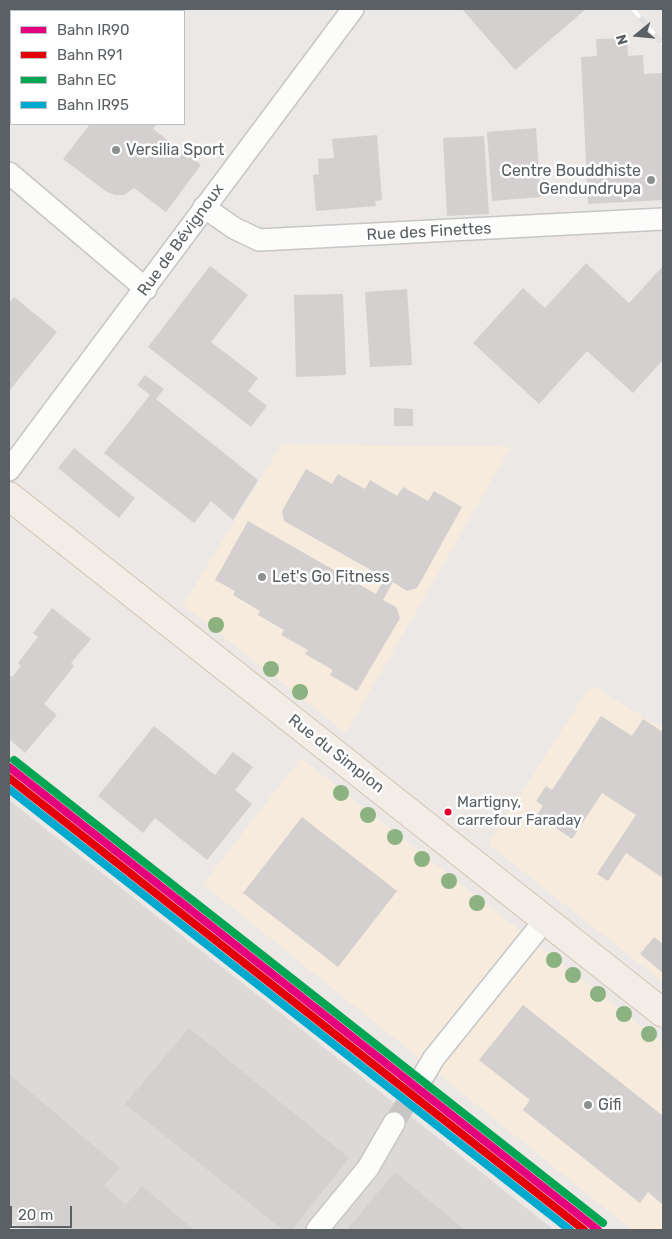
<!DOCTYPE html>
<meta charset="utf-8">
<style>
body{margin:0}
#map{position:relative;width:672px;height:1239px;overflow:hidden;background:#ebe8e5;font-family:Rubik,sans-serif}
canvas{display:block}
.frame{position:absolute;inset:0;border:10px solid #5a6063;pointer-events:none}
.legend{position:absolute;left:10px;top:10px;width:175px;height:115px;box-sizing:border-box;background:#fff;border:1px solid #bdbfc1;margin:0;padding:6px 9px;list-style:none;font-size:15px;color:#5a6063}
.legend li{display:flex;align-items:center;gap:10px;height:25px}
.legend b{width:25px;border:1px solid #bdbfc1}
.north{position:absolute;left:612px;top:10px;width:50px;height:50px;-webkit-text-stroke:4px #fff;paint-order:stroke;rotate:253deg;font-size:14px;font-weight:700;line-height:20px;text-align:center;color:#5a6063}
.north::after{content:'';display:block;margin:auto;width:18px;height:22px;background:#5a6063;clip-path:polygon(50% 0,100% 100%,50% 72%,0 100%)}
.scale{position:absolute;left:10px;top:1206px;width:62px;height:22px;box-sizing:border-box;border:2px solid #5a6063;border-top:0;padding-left:6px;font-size:15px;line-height:18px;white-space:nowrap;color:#5a6063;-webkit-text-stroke:4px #fff;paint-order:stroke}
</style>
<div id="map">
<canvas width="672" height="1239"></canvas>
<div class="frame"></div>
<ul class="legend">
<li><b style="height:6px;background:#e5007d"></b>Bahn IR90</li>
<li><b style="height:6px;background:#e30009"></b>Bahn R91</li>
<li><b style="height:6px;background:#00a651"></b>Bahn EC</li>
<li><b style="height:6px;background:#00a9ce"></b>Bahn IR95</li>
</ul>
<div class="north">N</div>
<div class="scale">20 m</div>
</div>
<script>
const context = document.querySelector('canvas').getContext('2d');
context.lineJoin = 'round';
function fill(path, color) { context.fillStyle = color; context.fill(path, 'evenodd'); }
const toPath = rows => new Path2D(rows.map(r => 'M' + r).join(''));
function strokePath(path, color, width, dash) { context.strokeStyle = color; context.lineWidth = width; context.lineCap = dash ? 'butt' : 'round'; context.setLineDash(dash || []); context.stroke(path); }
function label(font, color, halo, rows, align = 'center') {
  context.font = font + ' Rubik,sans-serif'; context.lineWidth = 5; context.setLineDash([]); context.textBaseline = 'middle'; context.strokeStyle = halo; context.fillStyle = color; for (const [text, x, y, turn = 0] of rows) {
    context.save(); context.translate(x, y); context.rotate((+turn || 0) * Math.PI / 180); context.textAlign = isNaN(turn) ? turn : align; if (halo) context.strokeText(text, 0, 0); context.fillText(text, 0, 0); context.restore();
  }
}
const commercial = toPath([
 [282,444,511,447,346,733,183,605],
 [591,685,660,727,663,723,663,982,488,844],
 [301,758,663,1043,663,1230,632,1230,203,884]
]);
const industrial = toPath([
 [9,800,297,1026,554,1230,22,1230,9,1220]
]);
const building = toPath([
 [462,9,586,9,515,70],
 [627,38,628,56,643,55,644,74,662,73,663,200,588,204,581,57,597,56,596,39],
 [90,124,157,124,153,129,201,165,166,212,134,188,124,195,115,195,107,192,63,159],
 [536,128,541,197,492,201,487,132],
 [377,135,382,200,375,201,376,206,316,211,313,175,319,174,318,159,334,158,332,139],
 [484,136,489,214,447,216,443,138],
 [586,263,629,303,663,266,663,360,633,393,587,351,539,404,473,343,523,288,545,308],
 [210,266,248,295,211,342,258,378,248,391,267,406,251,427,148,347],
 [407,289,412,365,370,367,365,292],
 [343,294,346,375,296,377,294,295],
 [14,297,57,332,9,391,9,303],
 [145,375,164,389,156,399,258,480,233,520,211,501,194,523,104,453,150,395,137,385],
 [394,408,413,409,413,426,394,426],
 [74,448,135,498,119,518,58,468],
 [306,469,332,484,338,474,365,489,370,480,397,496,403,487,428,501,434,491,462,507,417,588,407,591,393,582,383,600,396,607,400,618,357,691,330,675,333,670,305,654,308,650,281,635,284,630,258,615,260,611,233,595,235,591,215,580,248,521,376,594,385,578,284,521,282,511],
 [52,608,91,639,71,663,74,666,44,704,57,715,25,753,9,739,9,675,12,677,21,666,18,663,38,637,33,633],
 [601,716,632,736,643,719,663,732,663,878,626,853,608,881,597,874,636,815,602,793,572,839,537,815,543,806,536,801,546,786,552,790],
 [154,726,215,775,233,752,253,767,235,790,252,804,207,860,155,818,143,833,98,796],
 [302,817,397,891,338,967,243,893],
 [654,937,663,944,663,973,640,954],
 [523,1005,663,1116,663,1205,648,1192,640,1203,523,1110,530,1100,479,1060],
 [189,1028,349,1158,292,1230,283,1230,125,1104],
 [9,1074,120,1168,104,1186,126,1205,142,1186,194,1230,40,1230,9,1204],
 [395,1172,465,1230,347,1230]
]);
const streetTunnel = toPath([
 [394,1123,422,1078]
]);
const street = toPath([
 [9,173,146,289],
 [204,207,234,228,259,240,663,219],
 [9,470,353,9],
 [422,1078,434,1058,545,920],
 [317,1230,368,1168,394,1123]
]);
const primary = toPath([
 [9,496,663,1013]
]);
const rail = toPath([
 [633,9,663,44]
]);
const rail1 = toPath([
 [9,767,598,1230]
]);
const rail2 = toPath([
 [9,778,584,1230]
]);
const rail3 = toPath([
 [14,760,603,1223]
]);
const rail4 = toPath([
 [9,789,570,1230]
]);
const trees = [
 [216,625],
 [271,669],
 [300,692],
 [341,793],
 [368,815],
 [395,837],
 [422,859],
 [449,881],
 [477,903],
 [554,960],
 [573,975],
 [598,994],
 [624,1014],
 [649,1034]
];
const markers = [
 [116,150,5,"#8d9090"],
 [651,180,5,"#8d9090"],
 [262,577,5,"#8d9090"],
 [448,812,4.5,"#e4002b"],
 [588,1105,5,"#8d9090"]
];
const busNames = [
 ["Martigny,",457,803],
 ["carrefour Faraday",457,821]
];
const poiNames = [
 ["Versilia Sport",126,150],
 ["Centre Bouddhiste",641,171,"right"],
 ["Gendundrupa",641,189,"right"],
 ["Let's Go Fitness",272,577],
 ["Gifi",598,1105]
];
const streetNames = [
 ["Rue des Finettes",429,232,-3],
 ["Rue de Bévignoux",181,240,-54],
 ["Rue du Simplon",336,754,38]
];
fill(commercial, '#f6ebdc');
fill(industrial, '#dcd9d6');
fill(building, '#d3d0cf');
strokePath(streetTunnel, '#c7c6c4', 21, [21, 11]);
strokePath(street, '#c6c6c6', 24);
strokePath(primary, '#d4c3b1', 30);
strokePath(street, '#fcfcfb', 21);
strokePath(primary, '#f2ede7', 28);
strokePath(rail, '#e2e1e2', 5.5);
strokePath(rail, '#fff', 4, [11]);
strokePath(rail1, '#e5007d', 8);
strokePath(rail2, '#e30009', 8);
strokePath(rail3, '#00a651', 8);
strokePath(rail4, '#00a9ce', 8);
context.fillStyle = '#8cb281';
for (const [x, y] of trees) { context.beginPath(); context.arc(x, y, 8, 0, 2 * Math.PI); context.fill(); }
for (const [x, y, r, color] of markers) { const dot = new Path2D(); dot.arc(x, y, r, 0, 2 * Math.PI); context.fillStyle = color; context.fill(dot); strokePath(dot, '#fff', 2); }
label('15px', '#5a6063', '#fff', busNames, 'left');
label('16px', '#5a6063', '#fff', poiNames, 'left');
label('16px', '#5a6063', '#fff', streetNames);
</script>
